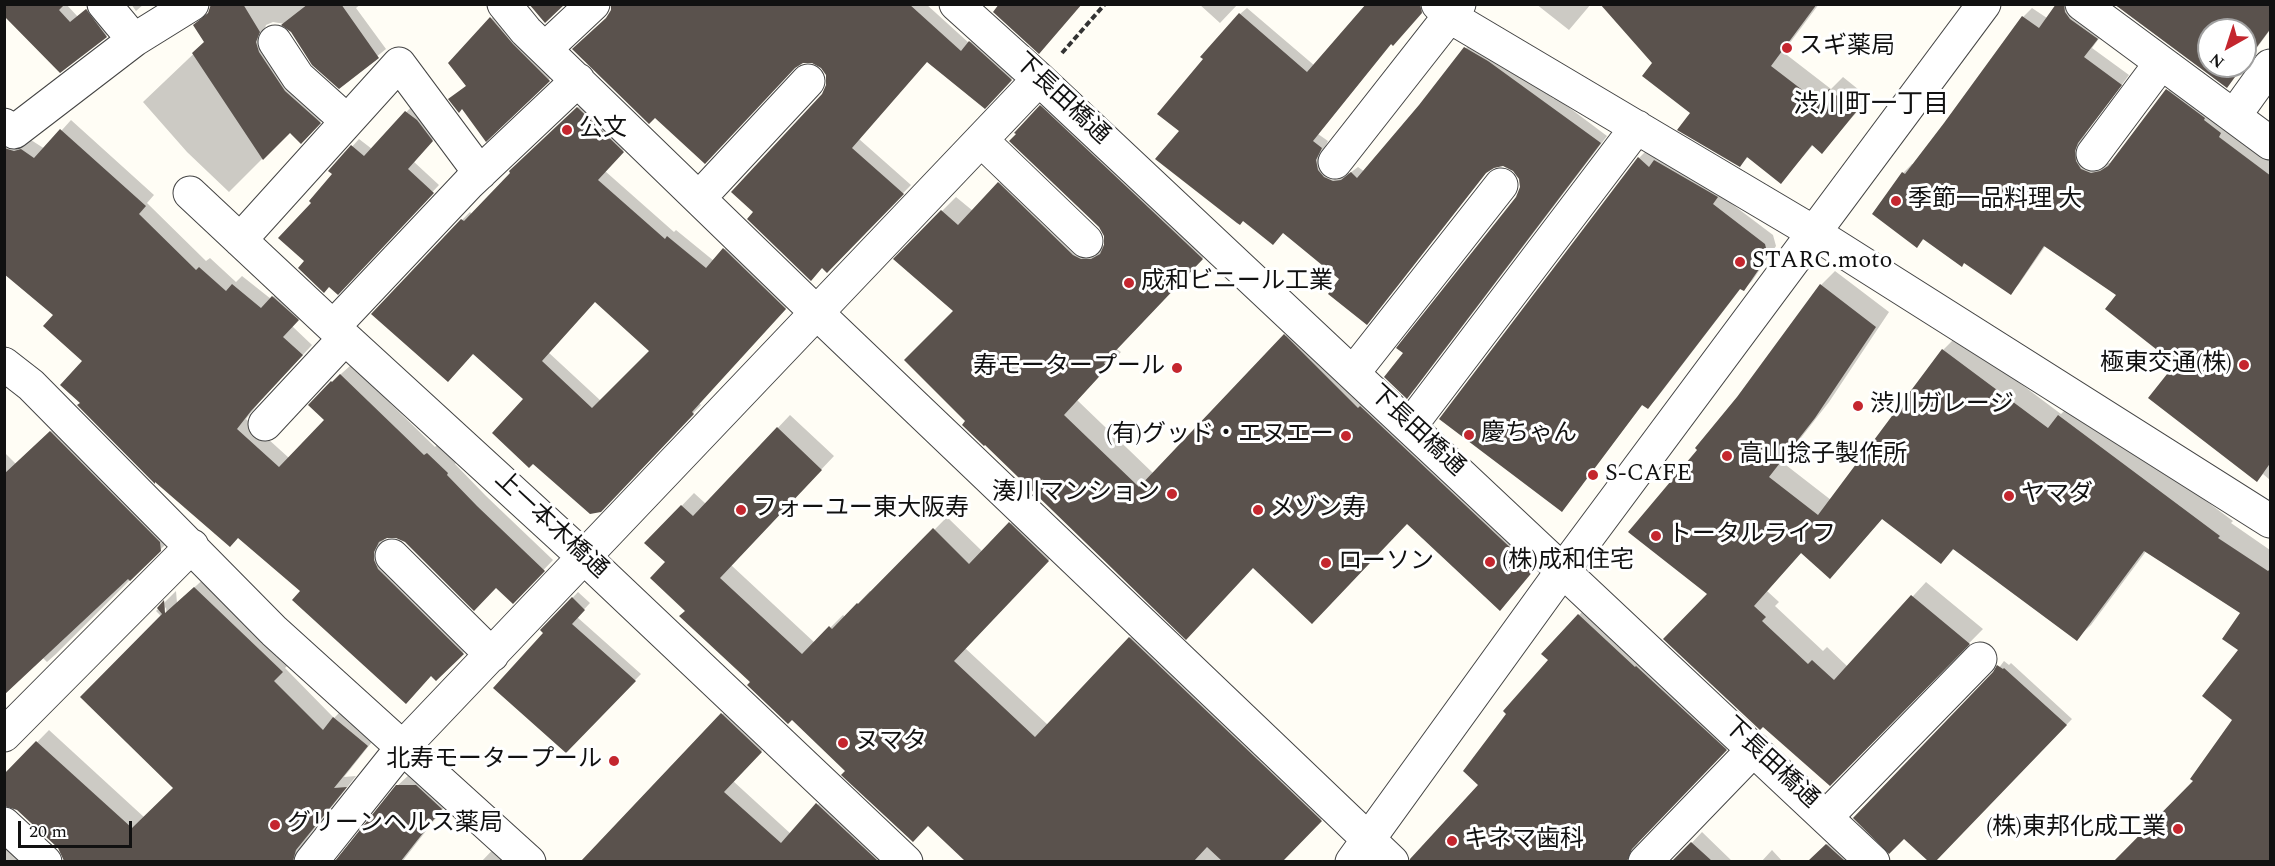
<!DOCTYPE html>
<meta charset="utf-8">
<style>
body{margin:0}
#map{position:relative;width:2275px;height:866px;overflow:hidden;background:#fffdf5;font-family:Spectral,serif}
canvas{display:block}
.frame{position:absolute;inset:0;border:6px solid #111;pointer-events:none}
.north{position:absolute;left:2197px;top:18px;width:60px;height:60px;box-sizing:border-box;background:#fff;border:2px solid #a0a0a0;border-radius:50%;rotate:219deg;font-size:16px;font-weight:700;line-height:24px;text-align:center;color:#111}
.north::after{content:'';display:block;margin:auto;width:21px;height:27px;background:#c4262e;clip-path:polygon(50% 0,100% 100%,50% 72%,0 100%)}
.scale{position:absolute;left:18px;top:821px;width:114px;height:27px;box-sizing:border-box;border:3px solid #111;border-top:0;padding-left:8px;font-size:18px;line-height:21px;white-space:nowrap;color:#111;-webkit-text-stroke:4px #fff;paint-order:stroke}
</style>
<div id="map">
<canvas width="2275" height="866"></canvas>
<div class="frame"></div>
<div class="north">N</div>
<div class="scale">20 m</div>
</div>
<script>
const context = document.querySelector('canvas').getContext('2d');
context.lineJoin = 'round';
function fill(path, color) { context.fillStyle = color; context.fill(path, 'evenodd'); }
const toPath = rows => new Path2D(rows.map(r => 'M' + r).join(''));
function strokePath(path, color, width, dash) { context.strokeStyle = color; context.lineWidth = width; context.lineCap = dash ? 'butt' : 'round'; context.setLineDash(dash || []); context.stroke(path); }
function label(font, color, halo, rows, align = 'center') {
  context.font = font + ' Spectral,"Noto Sans JP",serif'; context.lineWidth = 6; context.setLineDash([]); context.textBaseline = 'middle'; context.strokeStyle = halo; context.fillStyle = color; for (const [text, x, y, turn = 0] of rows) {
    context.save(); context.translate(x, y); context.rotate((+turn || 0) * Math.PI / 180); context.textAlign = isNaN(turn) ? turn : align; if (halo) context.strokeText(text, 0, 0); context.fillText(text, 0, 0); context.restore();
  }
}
const shadow = toPath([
 [19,4,66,4,78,17,92,4,113,29,106,36],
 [131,4,144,4,136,11],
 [212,4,361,4,356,8,386,49,339,87,285,24,273,22,266,25,263,34,327,114,309,135,290,131,229,192,187,152,143,102,206,42],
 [613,4,926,4,969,43,978,34,1019,71,985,107,927,61,859,139,911,185,827,271,823,95,828,86,828,76,821,66,812,61,608,17,612,10],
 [1199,4,1238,4,1220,23],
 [1367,4,1422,4,1426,7,1400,37,1392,43,1318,134,1328,141,1323,152,1340,174,1350,173,1358,167,1365,172,1472,41,1495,55,1554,99,1555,97,1607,136,1414,390,1517,197,1521,187,1520,178,1514,169,1503,165,1489,169,1373,316,1341,279,1181,131,1240,14,1247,8,1315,66],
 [1536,4,1591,4,1569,30],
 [1603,4,1819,4,1783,52,1831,89,1843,77,1869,98,1822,152,1813,145,1781,182,1749,156,1740,165,1692,112,1654,63],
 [2057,4,2075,4,2106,29,2092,48,2129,75,2086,133,2083,141,2101,164,2110,163,2176,81,2227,127,2270,161,2270,480,2263,474,2257,480,2178,364,2118,295,2046,245,2019,284,2010,293,1965,262,1925,238,1917,246,1903,173,1912,164,1914,165,2023,17,2032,8,2047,18],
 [2117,4,2270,4,2270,30,2245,64,2245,30,2209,30,2209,66,2244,66,2227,86],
 [499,10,557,72,486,139,463,107,450,99,467,85,450,63],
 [1055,93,1216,244,1117,349,1121,352,1077,400,1154,474,1299,322,1547,555,1500,608,1407,522,1253,566,967,421,942,211,956,197,973,211,1012,169,1097,246,1106,245,1106,236,1041,106],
 [586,100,630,143,605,171,674,232,676,230,714,261,732,241,793,301,699,403,701,405,609,502,525,399,474,352,419,352,417,354,373,314,462,220,470,212,472,214,512,172,511,171],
 [595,300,651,351,601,401,548,352],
 [413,105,439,133,413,161,439,185,338,293,306,261,313,202,334,174,330,171,359,139,372,149],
 [71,120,154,195,147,203,206,261,210,258,236,282,242,276,271,299,283,287,307,310,292,326,312,345,261,400,246,419,289,458,326,420,332,382,351,365,435,447,438,444,457,462,455,464,486,496,553,560,513,602,496,586,397,536,384,538,383,550,473,643,436,679,302,591,82,403,84,361,55,315,4,272,4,130,24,142,31,140,45,149],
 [1647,150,1720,195,1773,235,1776,246,1752,281,1744,289,1741,288,1656,399,1648,407,1643,404,1562,510,1639,158],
 [1835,271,1889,312,1829,402,1782,462,1831,500,1943,350,1957,336,2061,414,2073,402,2233,521,2231,523,2270,550,2270,862,2116,862,2195,781,2234,719,2242,612,2147,550,2091,625,2076,639,1955,548,1941,562,1883,518,1844,562,1802,552,1767,591,1779,602,1775,606,1823,651,1827,647,1848,667,1926,582,1983,629,1839,775,1709,593,1699,450,1821,285],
 [790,415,834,456,731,565,815,643,843,615,845,617,870,591,872,593,947,517,983,552,1023,511,1061,547,965,648,1048,725,1142,625,1333,807,1282,862,967,862,928,825,847,771,752,682,687,611,667,562,646,543,694,493,706,504],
 [61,422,170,540,56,654,47,662,42,657,4,694,4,452,16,464],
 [207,576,294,659,285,668,334,718,346,706,379,733,344,777,356,776,308,837,304,845,309,862,209,862,182,839,162,862,65,862,65,857,4,776,49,730,145,818,175,788,161,616,156,611,176,591,177,603],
 [166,607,167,620,164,610],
 [578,592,590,603,577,617,641,674,566,751,545,633,542,630],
 [1589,605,1736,739,1642,836,1637,845,1637,855,1641,862,1432,862,1420,850,1480,785,1551,660,1579,615],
 [2004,661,2009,665,2011,663,2072,719,1938,858,1934,862,1930,862,1868,803,1995,673],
 [732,704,771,741,733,781,791,834,827,795,898,862,583,862],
 [410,774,453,796,402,862,337,862,397,786],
 [1702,832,1733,862,1674,862],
 [1838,834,1868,862,1809,862],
 [502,840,525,862,481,862],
 [4,844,42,862,4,862],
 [1772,850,1783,862,1761,862]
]);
const building = toPath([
 [4,4,65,4,59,10,70,22,86,9,107,37,60,73,4,16],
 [211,4,243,4,260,32,256,42,259,52,285,91,321,123,301,144,290,133,263,160,192,53,204,42,193,25,208,13],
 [308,4,341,4,379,58,339,89,312,65,291,32,281,25],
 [529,4,565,4,545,23],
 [611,4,909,4,961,51,969,41,1012,80,985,109,927,62,852,148,904,194,827,273,822,268,811,281,747,219,753,212,731,192,822,94,826,85,826,75,821,68,812,63,803,63,795,68,705,164,655,118,649,124,572,49,606,18,611,10],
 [999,4,1082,4,1039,54,993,12],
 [1366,4,1420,4,1422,13,1393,46,1391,44,1313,141,1322,148,1316,160,1318,170,1324,177,1333,181,1341,180,1351,172,1357,178,1419,105,1464,47,1488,61,1601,143,1407,399,1384,377,1403,353,1396,348,1516,197,1520,187,1519,179,1513,171,1503,166,1494,168,1486,173,1367,325,1328,294,1339,279,1283,233,1273,245,1243,221,1240,225,1237,223,1155,159,1179,131,1157,114,1203,59,1200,57,1239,13,1307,72],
 [1600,4,1817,4,1771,66,1818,102,1829,89,1856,112,1822,154,1812,145,1781,184,1747,157,1740,167,1677,130,1690,113,1642,76,1652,63],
 [2056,4,2064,4,2065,12,2070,19,2098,39,2084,57,2122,85,2078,143,2075,151,2076,161,2081,169,2091,173,2100,171,2108,166,2166,89,2205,118,2204,120,2221,133,2219,137,2271,176,2271,462,2257,482,2148,398,2175,364,2105,309,2116,295,2044,246,2011,295,1964,263,1962,267,1923,239,1917,248,1872,214,1902,172,1905,174,1944,123,2022,16,2039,28],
 [2114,4,2271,4,2271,28,2245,63,2245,30,2209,30,2209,66,2243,66,2227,88],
 [490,17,513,44,550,81,486,142,462,109,459,113,448,99,466,86,448,63],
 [1040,105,1203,259,1104,363,1108,367,1064,415,1139,487,1284,334,1358,408,1360,406,1534,570,1500,611,1407,524,1312,624,1253,568,1186,640,985,445,984,446,962,425,965,421,904,360,953,311,893,259,941,210,958,225,998,182,1073,255,1081,259,1091,259,1100,254,1104,245,1104,236,1099,227,1009,141,1016,134,1014,133],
 [577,107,624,152,598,180,665,239,667,236,706,268,723,248,786,309,692,412,694,414,601,512,590,514,533,464,529,468,492,433,523,399,473,354,448,382,371,314,461,219,464,221,510,173,509,171],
 [595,302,649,351,592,408,542,361],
 [405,111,417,120,433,141,408,169,434,193,338,295,329,287,324,293,298,268,304,261,278,238,311,203,309,201,332,174,328,171,351,145,364,156],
 [60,129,146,206,139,214,196,270,199,267,226,291,232,284,261,308,272,296,299,320,283,337,303,355,251,411,237,429,279,467,324,420,308,405,331,381,332,382,340,374,424,455,427,453,448,473,447,475,477,506,545,571,513,604,496,588,474,611,405,542,396,538,387,538,379,542,374,552,374,560,378,569,464,654,436,681,431,676,406,704,292,600,300,591,238,538,230,547,155,482,155,484,77,405,80,403,60,385,82,361,43,326,53,315,4,274,4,148,14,151,21,149,34,158],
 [1638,157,1649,167,1654,160,1718,197,1713,204,1765,244,1768,256,1744,291,1740,289,1648,409,1642,405,1562,512,1439,419],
 [1820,284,1876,327,1815,418,1769,477,1818,515,1942,349,2048,428,2058,415,2220,536,2218,538,2268,571,2271,568,2271,861,2114,861,2193,781,2190,779,2232,720,2202,696,2238,650,2222,639,2240,613,2144,551,2077,641,1953,549,1941,564,1882,519,1830,579,1801,553,1754,606,1766,617,1762,621,1808,664,1812,660,1834,680,1911,595,1970,644,1830,786,1763,727,1760,730,1663,639,1707,594,1628,532,1697,450,1695,448,1737,397],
 [777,427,822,470,720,578,802,654,829,626,832,629,857,603,858,604,933,528,969,564,1009,522,1049,561,954,661,1035,737,1129,637,1322,821,1283,861,1222,861,1207,847,1194,861,965,861,928,826,913,842,841,775,845,771,792,720,788,724,747,685,750,682,679,616,685,611,650,578,665,562,644,543,681,505,693,516],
 [50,431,160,542,161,551,130,581,128,579,4,695,4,474],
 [194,587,283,672,274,681,323,730,333,717,368,746,334,788,347,787,296,850,293,861,64,861,58,848,17,810,4,806,4,774,36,741,132,828,173,788,80,697,162,614,157,608,164,600,165,613],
 [572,597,585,610,572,624,636,681,566,753,493,688,543,633,540,630],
 [1578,614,1635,667,1636,666,1727,750,1632,849,1627,861,1410,861,1410,859,1478,785,1463,771,1506,714,1503,711,1548,660,1541,654],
 [1997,665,2003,669,2004,668,2067,725,1936,861,1928,861,1904,839,1889,854,1853,818,1993,672],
 [721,713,762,752,724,792,781,843,816,803,878,861,581,861],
 [396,785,416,785,442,809,401,861,335,861],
 [1691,842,1712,861,1672,861],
 [1826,844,1845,861,1808,861]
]);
const path = toPath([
 [1062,53,1105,4]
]);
const minor = toPath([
 [104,4,134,40],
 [504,4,526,31,817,313,1392,862],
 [956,4,1039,79,1873,862],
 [1438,4,1449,16,1813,232,2270,521],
 [2082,4,2270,143],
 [275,42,298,77,347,121],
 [545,49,593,4],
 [2234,116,2270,66],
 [4,125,14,132,134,40,192,4],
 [981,140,1086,241],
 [2093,154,2161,63],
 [1335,162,1459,4],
 [190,193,333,327,585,558,906,862],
 [699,198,808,81],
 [240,240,399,64,480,173],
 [333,327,469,183,578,80],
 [4,364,31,385,274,631,529,862],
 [1353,373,1501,185],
 [265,424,345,338],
 [1410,426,1637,127],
 [392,556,492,655],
 [4,735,192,546],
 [1826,817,1980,659],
 [4,824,45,862],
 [311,862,402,748,1039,79],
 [1352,862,1563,570,1984,4],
 [1645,862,1754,749]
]);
const markers = [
 [1787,48,6,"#c4262e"],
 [567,130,6,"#c4262e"],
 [1896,201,6,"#c4262e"],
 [1740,262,6,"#c4262e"],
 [1129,283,6,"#c4262e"],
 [2244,365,6,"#c4262e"],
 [1177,368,6,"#c4262e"],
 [1858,406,6,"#c4262e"],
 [1469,435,6,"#c4262e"],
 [1346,436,6,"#c4262e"],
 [1727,456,6,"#c4262e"],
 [1593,475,6,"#c4262e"],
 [1172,494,6,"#c4262e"],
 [2009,496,6,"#c4262e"],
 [741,510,6,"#c4262e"],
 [1258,510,6,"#c4262e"],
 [1656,536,6,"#c4262e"],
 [1490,562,6,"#c4262e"],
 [1326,563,6,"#c4262e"],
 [843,743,6,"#c4262e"],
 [614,761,6,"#c4262e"],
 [275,825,6,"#c4262e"],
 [2178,829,6,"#c4262e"],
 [1452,841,6,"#c4262e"]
];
const poiNames = [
 ["スギ薬局",1799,48],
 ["公文",579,130],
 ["季節一品料理 大",1908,201],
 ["STARC.moto",1752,262],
 ["成和ビニール工業",1141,283],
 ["極東交通(株)",2232,365,"right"],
 ["寿モータープール",1165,368,"right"],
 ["渋川ガレージ",1870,406],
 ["慶ちゃん",1481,435],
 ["(有)グッド・エヌエー",1334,436,"right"],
 ["高山捻子製作所",1739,456],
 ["S-CAFE",1605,475],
 ["湊川マンション",1160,494,"right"],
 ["ヤマダ",2021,496],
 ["フォーユー東大阪寿",753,510],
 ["メゾン寿",1270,510],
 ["トータルライフ",1668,536],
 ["(株)成和住宅",1502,562],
 ["ローソン",1338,563],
 ["ヌマタ",855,743],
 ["北寿モータープール",602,761,"right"],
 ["グリーンヘルス薬局",287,825],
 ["(株)東邦化成工業",2166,829,"right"],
 ["キネマ歯科",1464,841]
];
const streetNames = [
 ["下長田橋通",1061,100,43],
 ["下長田橋通",1416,432,43],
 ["上一本木橋通",550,526,43],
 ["下長田橋通",1770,764,43]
];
const neighbourhoodNames = [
 ["渋川町一丁目",1871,107]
];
fill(shadow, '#0003');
fill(building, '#5a524d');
strokePath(minor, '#444', 35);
strokePath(path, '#333', 4, [6, 3]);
strokePath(minor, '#fff', 33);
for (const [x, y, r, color] of markers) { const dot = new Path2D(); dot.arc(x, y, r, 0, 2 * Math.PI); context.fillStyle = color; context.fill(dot); strokePath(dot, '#fff', 2); }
label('24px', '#111', '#fff', poiNames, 'left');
label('24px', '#111', '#fff', streetNames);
label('26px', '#111', '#fff', neighbourhoodNames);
</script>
